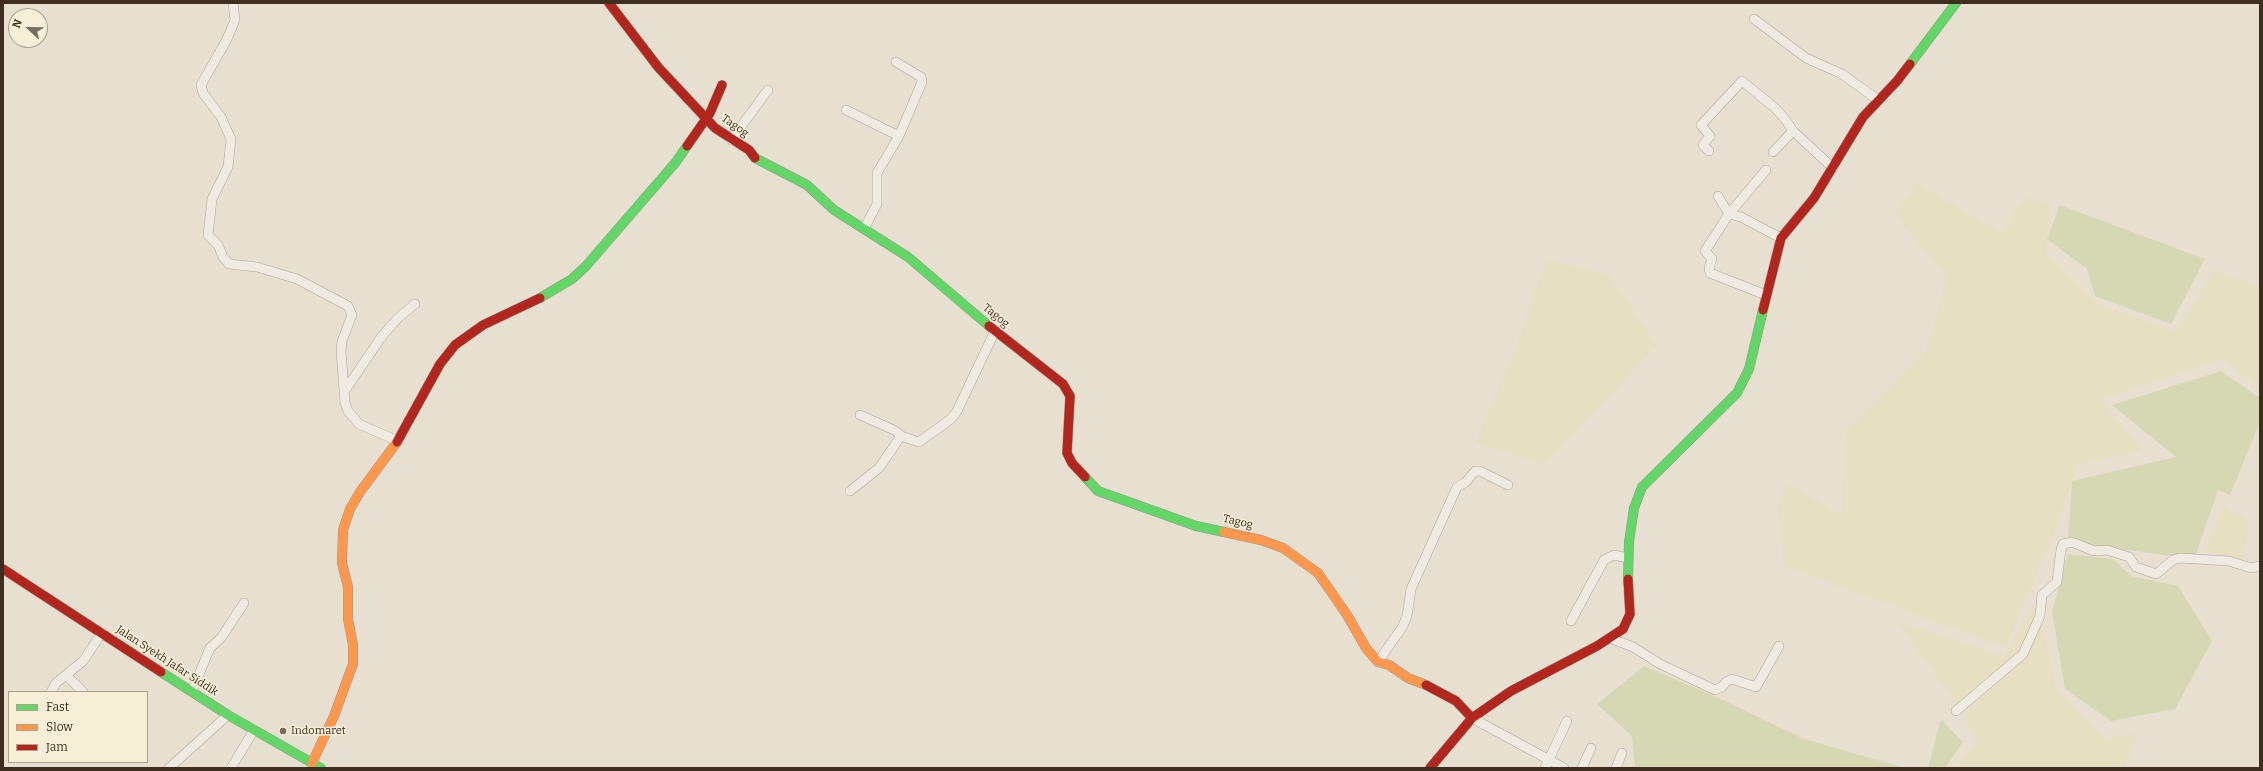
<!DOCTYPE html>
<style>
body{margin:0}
#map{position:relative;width:2263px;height:771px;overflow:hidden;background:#e7e0d1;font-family:Bitter,serif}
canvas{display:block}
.frame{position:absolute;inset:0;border:4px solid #3d2e20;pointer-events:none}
.legend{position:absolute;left:8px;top:691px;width:140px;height:72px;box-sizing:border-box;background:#f7eed8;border:1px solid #ada18e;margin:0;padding:5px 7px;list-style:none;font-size:12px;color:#3d2e20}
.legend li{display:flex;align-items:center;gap:8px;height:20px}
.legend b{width:20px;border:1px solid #ada18e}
.north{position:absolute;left:8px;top:8px;width:40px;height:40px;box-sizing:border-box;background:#f7eed8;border:1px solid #ada18e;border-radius:50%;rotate:292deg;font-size:11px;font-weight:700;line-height:16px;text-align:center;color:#3d2e20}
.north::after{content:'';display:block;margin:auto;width:14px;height:18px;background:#786c5e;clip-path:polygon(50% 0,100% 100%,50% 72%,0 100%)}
</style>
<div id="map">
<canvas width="2263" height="771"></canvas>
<div class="frame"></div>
<ul class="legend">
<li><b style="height:5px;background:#63d668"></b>Fast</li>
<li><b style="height:5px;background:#ff974d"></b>Slow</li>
<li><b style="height:5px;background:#b3261e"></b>Jam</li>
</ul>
<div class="north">N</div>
</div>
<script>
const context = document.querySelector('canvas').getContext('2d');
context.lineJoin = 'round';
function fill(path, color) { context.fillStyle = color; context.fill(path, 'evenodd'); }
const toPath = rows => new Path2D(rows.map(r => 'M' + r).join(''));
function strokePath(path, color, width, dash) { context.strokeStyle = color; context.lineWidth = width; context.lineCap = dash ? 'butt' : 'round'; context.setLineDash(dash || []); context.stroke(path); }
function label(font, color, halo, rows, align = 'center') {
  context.font = font + ' Bitter,serif'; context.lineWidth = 3; context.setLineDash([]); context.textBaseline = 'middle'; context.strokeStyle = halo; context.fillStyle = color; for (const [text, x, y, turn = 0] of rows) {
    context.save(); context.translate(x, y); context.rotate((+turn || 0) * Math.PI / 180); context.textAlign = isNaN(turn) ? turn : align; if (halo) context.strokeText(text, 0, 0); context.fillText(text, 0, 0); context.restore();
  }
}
const farmland = toPath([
 [1917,183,2002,233,2025,196,2051,204,2046,254,2100,305,2177,331,2214,269,2260,286,2260,388,2221,359,2101,399,2142,451,2078,465,2056,528,2006,648,1784,566,1777,504,1787,483,1842,516,1845,432,1926,350,1947,277,1895,216],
 [1546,260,1608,274,1657,345,1545,465,1475,444,1520,336],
 [2223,505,2249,521,2243,560,2205,550],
 [2035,603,2045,636,2056,690,2106,739,2139,732,2124,768,1956,768,1976,742,1966,717,1897,622,2004,656]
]);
const green = toPath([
 [2060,205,2205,259,2171,324,2095,296,2087,269,2047,239],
 [2221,371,2260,398,2260,422,2230,495,2218,490,2194,559,2068,542,2072,481,2176,457,2112,405],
 [2068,554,2113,559,2131,576,2178,586,2212,641,2175,709,2111,721,2065,689,2052,611],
 [1644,666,1721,699,1804,739,1905,768,1635,768,1632,736,1597,704],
 [1941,719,1963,742,1945,768,1928,768]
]);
const street = toPath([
 [233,3,235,20,226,41,201,85,203,93,221,117,231,139,228,167,212,199,208,235,218,245,223,257,229,264,257,267,297,279,348,306,352,315,342,341,341,351,345,403,348,411,359,424,398,441],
 [1754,19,1806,58,1842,74,1878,100],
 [846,110,899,136],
 [731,140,768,90],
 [1709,151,1703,145,1710,136,1701,125,1742,81,1775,108,1785,119,1793,131,1833,168],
 [1773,152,1793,131],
 [1718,196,1729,214,1741,217,1781,238],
 [864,229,877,204,877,173,899,136,922,82,921,77,896,62],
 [1766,295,1710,273,1709,268,1712,259,1705,251,1729,214,1766,170],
 [344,392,382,336,398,318,415,304],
 [860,415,894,430,902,436],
 [850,491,879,468,901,436,919,442,951,419,957,411,995,331],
 [1571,621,1604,560,1614,555,1628,558],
 [1610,638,1633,647,1660,664,1715,690,1722,687,1726,682,1732,679,1756,687,1779,646],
 [1378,662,1403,626,1407,616,1411,589,1457,487,1466,482,1475,471,1480,471,1508,485],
 [66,675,83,692],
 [192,691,210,648,221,638,244,603],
 [51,692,56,683,83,661,102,633],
 [1956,711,2023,654,2040,616,2042,595,2057,582,2061,550,2063,544,2072,542,2094,551,2107,550,2129,557,2136,567,2156,574,2173,560,2180,558,2229,561,2251,568,2260,566],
 [1472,718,1564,768],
 [169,768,228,715],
 [231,768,254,730],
 [1545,768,1567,721],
 [1582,768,1591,748],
 [1616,768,1622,753]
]);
const fast = toPath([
 [1910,64,1956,3],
 [755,158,807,185,834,210,908,257,989,326],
 [540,298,572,279,586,266,676,162,687,146],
 [1085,477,1098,491,1196,526,1224,532],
 [1628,579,1629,542,1634,508,1642,487,1737,393,1749,369,1763,310],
 [161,672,228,715,321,768]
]);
const slow = toPath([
 [1224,532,1261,540,1283,548,1318,573,1347,615,1366,648,1378,662,1389,665,1408,678,1426,685],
 [312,763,334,716,353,664,353,645,348,619,348,587,342,563,343,530,350,509,360,492,397,442]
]);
const jam = toPath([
 [609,3,658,67,715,128,749,150,755,158],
 [687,146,710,113,722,85],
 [1763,310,1781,238,1814,198,1863,117,1897,81,1910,64],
 [989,326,1063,384,1070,396,1067,453,1072,463,1085,477],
 [397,442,440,364,455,345,483,325,540,298],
 [3,569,161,672],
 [1426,685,1456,701,1472,718,1430,768],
 [1472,718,1511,691,1597,646,1623,629,1630,614,1628,579]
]);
const markers = [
 [283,731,4,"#786c5e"]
];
const streetNames = [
 ["Tagog",735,126,35],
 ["Tagog",996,316,39],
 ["Tagog",1238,522,13],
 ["Jalan Syekh Jafar Siddik",167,661,33]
];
const poiNames = [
 ["Indomaret",291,731]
];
fill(farmland, '#e6dfc2');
fill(green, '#d6d7b3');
strokePath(street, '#ada599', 10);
strokePath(fast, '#9c958a', 10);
strokePath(slow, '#9c958a', 10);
strokePath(jam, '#9c958a', 10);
strokePath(street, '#efebe3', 9);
strokePath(fast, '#63d668', 9);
strokePath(slow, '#ff974d', 9);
strokePath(jam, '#b3261e', 9);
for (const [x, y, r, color] of markers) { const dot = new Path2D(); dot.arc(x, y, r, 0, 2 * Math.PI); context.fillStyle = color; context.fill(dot); strokePath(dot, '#f7eed8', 1.5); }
label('11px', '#3d2e20', '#f7eed8', streetNames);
label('11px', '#3d2e20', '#f7eed8', poiNames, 'left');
</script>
